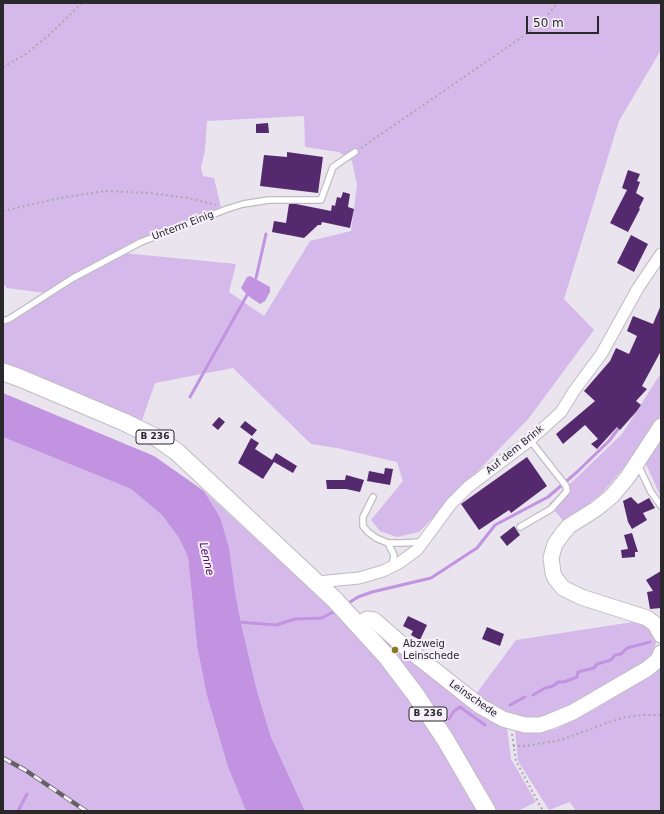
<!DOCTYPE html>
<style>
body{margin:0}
#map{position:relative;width:664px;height:814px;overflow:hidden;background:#e9e4ed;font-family:"DejaVu Sans",sans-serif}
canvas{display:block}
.frame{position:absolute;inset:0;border:4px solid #29282b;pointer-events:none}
.scale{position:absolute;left:526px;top:16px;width:73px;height:18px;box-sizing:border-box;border:2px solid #29282b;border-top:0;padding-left:5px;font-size:12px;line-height:14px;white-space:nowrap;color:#29282b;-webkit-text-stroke:3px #f6f1fa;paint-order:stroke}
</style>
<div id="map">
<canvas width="664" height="814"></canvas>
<div class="frame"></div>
<div class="scale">50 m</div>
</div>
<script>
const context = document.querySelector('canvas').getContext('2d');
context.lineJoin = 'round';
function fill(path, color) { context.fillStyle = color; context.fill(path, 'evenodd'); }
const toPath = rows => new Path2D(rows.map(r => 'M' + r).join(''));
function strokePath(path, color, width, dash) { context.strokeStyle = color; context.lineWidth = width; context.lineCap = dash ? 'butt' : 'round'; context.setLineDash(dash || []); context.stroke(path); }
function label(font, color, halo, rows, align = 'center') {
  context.font = font + ' "DejaVu Sans",sans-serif'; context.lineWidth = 4; context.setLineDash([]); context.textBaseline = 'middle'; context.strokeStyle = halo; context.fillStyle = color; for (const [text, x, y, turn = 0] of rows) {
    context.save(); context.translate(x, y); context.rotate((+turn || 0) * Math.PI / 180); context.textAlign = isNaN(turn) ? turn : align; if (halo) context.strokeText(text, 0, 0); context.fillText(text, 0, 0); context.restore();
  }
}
const green = toPath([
 [3,3,661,3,661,50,619,121,564,299,594,330,529,418,419,532,397,537,380,531,371,520,403,481,397,462,337,448,311,444,233,368,155,383,141,423,3,365,3,323,73,280,123,253,236,264,229,292,264,316,310,241,351,231,357,185,352,161,339,152,305,147,304,116,207,121,205,150,201,168,203,176,214,178,221,207,141,240,45,293,7,288,3,284],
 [661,373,661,415,637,452,603,492,565,523,549,504,622,434],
 [3,437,131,489,162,515,179,538,188,557,197,646,207,696,228,767,246,811,3,811],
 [661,437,661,497,645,462],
 [204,491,347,623,411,699,480,811,305,811,271,737,257,691,241,623,220,517],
 [633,622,649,622,658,631,654,652,632,675,591,696,541,718,515,717,499,710,476,694,516,640],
 [384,635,472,708,507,728,511,759,536,802,518,811,491,811,381,639],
 [661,659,661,811,576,811,570,802,549,810,518,761,515,730,534,731,556,729,593,710,637,683]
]);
const water = toPath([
 [250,276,270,287,270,292,265,301,260,304,247,295,241,288,247,277],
 [3,393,154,456,204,491,220,517,229,548,235,592,241,623,257,691,271,737,305,811,246,811,228,767,207,696,197,646,188,557,179,538,162,515,131,489,3,437]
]);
const stream = toPath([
 [256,278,266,234],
 [190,397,247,295],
 [347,604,358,597,372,592,431,578,477,548,495,525,548,497,577,472,609,441,618,429],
 [238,622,276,625,295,619,322,618,337,610],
 [533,695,545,688,553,686,558,682,564,682,577,677,578,672,594,668,597,664,611,660,615,655,621,654,627,648,650,642],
 [510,705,525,697],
 [449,719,454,711,460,707,485,725],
 [18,811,27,794]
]);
const building = toPath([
 [268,123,269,133,256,133,256,124],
 [287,152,323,157,318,193,260,186,264,155,287,157],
 [628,170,640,174,637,181,640,182,636,193,644,198,639,208,640,209,628,232,610,223,627,190,622,188],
 [343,192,350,194,348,207,354,209,350,228,322,222,321,225,318,225,304,238,272,232,274,221,286,223,289,204,296,204,331,211,332,205,335,206,337,197,341,198],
 [631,235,648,244,634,272,617,263],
 [661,305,661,351,642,386,647,389,636,401,641,405,636,412,620,430,617,427,597,449,591,444,598,439,585,425,563,444,556,434,595,401,584,391,610,361,616,348,629,354,637,336,627,331,633,316,653,324],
 [219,417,225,422,218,430,212,425],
 [245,421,257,430,252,436,240,427],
 [251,438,259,443,255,449,272,460,276,453,297,466,293,473,274,462,263,479,238,463],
 [527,457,547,486,511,513,509,510,479,530,461,504],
 [385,468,393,469,390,485,367,481,369,471,384,474],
 [346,475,364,480,360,492,346,489,327,489,326,480,345,480],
 [631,497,638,504,649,498,655,508,643,513,647,520,632,529,628,522,623,501],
 [514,526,520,535,507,546,500,537],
 [632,533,638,552,635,552,635,557,622,558,621,550,628,549,624,535],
 [661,571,661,608,650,609,647,592,653,591,646,580],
 [408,616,427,625,420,640,411,635,413,631,403,626],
 [487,627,504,634,500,646,482,639]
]);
const path = toPath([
 [3,67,26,54,49,35,82,3],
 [361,148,525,35,544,19,558,3],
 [3,211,60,198,104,191,151,193,188,198,216,205],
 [512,734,516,761,543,811],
 [513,746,526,746,561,740,607,723,625,717,643,715,661,715]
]);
const lane = toPath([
 [3,321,9,319,73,278,141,242,227,209,243,204,269,200,321,200,333,167,355,152],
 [638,465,651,492,661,506],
 [373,497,363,517,363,526,368,532,376,538,388,543,402,543,422,542],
 [520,527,551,509,567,491,566,486,530,440],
 [388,543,394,555,392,566]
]);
const street = toPath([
 [317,582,359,578,383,571,399,563,417,550,451,504,468,487,530,440,561,412,574,391,602,353,638,288,661,254]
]);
const secondary = toPath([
 [661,426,627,478,612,496,596,509,569,526,563,533,555,544,551,558,553,573,555,578,563,588,581,597,647,618,655,624,661,635],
 [358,625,367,619,374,620,399,642,480,706,503,719,525,725,540,725,549,722,573,712,647,669,658,660,661,653]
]);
const primary = toPath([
 [3,372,20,378,124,422,157,438,177,452,335,600,387,657,415,694,445,739,487,811]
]);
const rail = toPath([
 [3,758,25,770,86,811]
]);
const markers = [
 [395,650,4,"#86791e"]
];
const shields = [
 [155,437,38],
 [428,714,38]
];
const shieldNames = [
 ["B 236",155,437],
 ["B 236",428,714]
];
const streetNames = [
 ["Unterm Einig",183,226,-21],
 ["Auf dem Brink",515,450,-39],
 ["Leinschede",473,699,35]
];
const poiNames = [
 ["Abzweig",403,644],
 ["Leinschede",403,656]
];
const waterNames = [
 ["Lenne",206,559,77]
];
fill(green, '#d6b9eb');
fill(water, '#c193e0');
strokePath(stream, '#c193e0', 3);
fill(building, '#54296d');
strokePath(lane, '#c0bbc3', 8);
strokePath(street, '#c0bbc3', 13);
strokePath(secondary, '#c0bbc3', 17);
strokePath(primary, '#c0bbc3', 19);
strokePath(path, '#aba7ae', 2, [2, 3]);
strokePath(lane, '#fff', 5.5);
strokePath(street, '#fff', 11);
strokePath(secondary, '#fff', 15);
strokePath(primary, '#fff', 17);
strokePath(rail, '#636165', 4.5);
strokePath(rail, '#f6f1fa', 3, [9]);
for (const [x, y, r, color] of markers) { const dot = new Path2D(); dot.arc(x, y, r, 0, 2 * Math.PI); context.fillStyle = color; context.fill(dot); strokePath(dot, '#f6f1fa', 1.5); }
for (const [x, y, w] of shields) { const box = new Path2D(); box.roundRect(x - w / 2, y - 7, w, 14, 3); context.fillStyle = '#f6f1fa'; context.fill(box); strokePath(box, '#29282b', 1); }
label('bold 9px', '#29282b', null, shieldNames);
label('10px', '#29282b', '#f6f1fa', streetNames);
label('10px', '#29282b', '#f6f1fa', poiNames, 'left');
label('italic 11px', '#480565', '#f6f1fa', waterNames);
</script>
